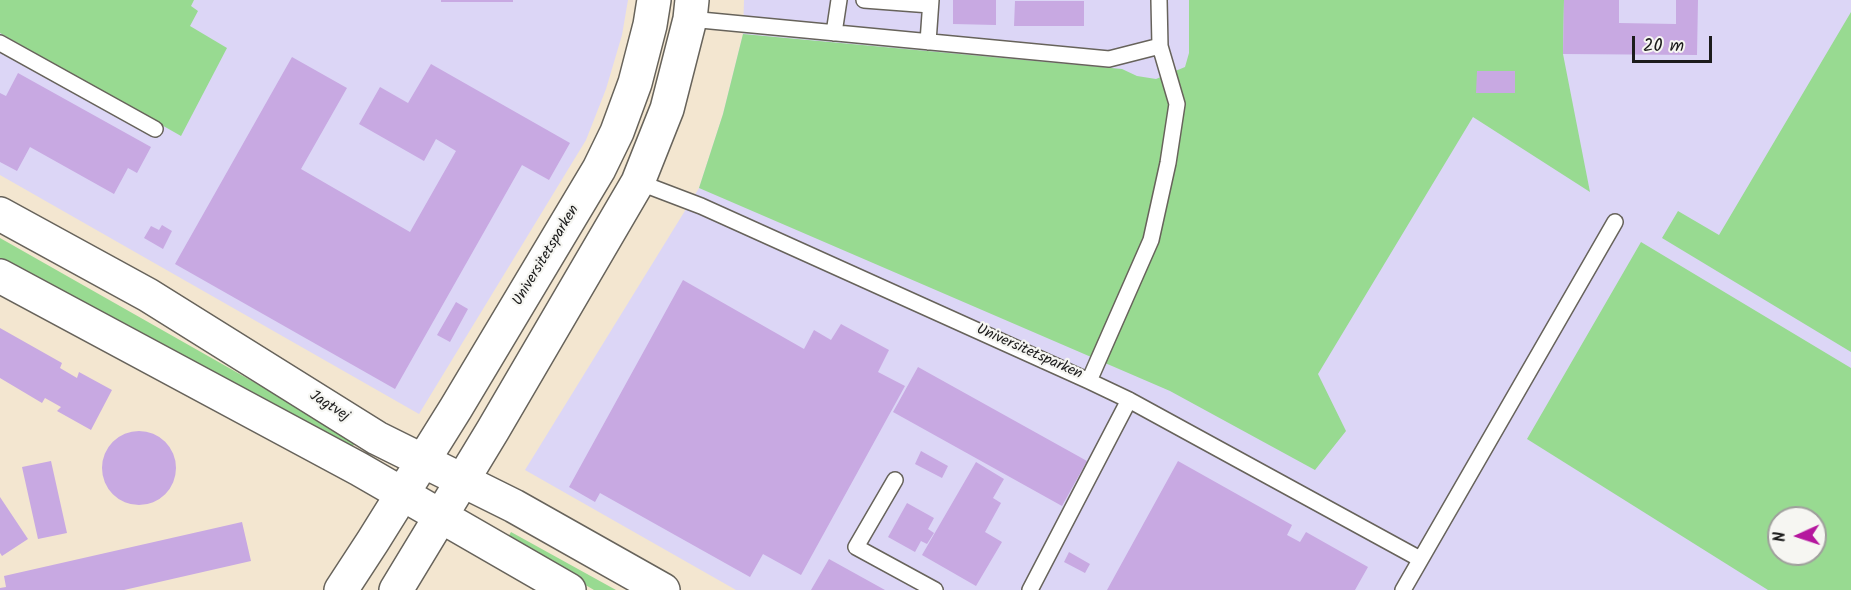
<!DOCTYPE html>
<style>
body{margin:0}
#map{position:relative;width:1851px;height:590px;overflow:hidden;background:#f3e6d0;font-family:Kalam,sans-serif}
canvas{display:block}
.north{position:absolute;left:1767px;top:506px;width:60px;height:60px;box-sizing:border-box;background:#f6f6f2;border:2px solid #9f9f9c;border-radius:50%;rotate:267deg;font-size:16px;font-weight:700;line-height:24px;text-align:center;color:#1c1c1c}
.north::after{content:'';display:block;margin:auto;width:21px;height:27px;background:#b5179e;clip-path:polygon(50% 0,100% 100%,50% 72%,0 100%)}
.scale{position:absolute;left:1632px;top:36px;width:80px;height:27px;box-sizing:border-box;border:3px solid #1c1c1c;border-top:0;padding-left:8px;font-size:18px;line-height:21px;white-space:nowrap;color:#1c1c1c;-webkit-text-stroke:4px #f6f6f2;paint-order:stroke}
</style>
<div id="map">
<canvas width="1851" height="590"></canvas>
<div class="north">N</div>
<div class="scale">20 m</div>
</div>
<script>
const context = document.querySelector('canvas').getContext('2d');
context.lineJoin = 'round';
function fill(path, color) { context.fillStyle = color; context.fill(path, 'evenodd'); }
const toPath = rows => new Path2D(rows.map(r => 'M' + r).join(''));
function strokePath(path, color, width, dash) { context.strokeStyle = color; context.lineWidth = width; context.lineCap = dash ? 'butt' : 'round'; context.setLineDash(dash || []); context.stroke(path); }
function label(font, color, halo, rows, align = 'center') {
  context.font = font + ' Kalam,sans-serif'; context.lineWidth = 4.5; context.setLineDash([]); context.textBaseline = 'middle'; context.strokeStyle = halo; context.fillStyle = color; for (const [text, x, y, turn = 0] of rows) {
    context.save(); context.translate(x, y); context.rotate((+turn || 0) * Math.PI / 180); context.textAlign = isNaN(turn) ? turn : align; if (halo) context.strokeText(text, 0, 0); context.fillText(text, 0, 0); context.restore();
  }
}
const built = toPath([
 [0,0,628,0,622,35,606,89,586,140,419,414,0,175],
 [744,0,1851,0,1851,590,736,590,525,470,699,188,723,114,743,34],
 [1779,518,1815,518,1815,554,1779,554]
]);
const green = toPath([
 [0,0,194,0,191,6,198,11,190,26,227,48,181,136,0,33],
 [1189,0,1564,0,1563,54,1590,192,1473,117,1318,374,1346,431,1315,470,1170,391,699,188,723,114,743,34,1122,69,1137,76,1156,79,1185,67,1189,53],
 [1851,12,1851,352,1662,238,1678,211,1719,235],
 [0,238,356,440,352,448,0,263],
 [1641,242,1851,368,1851,590,1768,590,1527,439],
 [1779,518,1815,518,1815,554,1779,554],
 [511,532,616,590,594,590,507,539]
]);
const building = toPath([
 [441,0,513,0,513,2,441,2],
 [953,0,996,0,996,25,953,24],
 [1564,0,1619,0,1619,23,1676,24,1676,0,1698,0,1697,55,1563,54],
 [1015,1,1084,1,1084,26,1014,26],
 [292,57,347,88,301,169,410,232,456,151,436,139,424,161,359,124,380,87,408,103,431,64,570,143,549,180,522,165,395,389,175,264],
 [1477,71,1515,71,1515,93,1476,93],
 [18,73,151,147,137,173,128,168,114,194,30,147,17,171,0,162,0,93,6,96],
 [162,225,172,231,163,249,144,238,151,226,159,230],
 [683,280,804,349,814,330,831,340,841,324,889,350,878,372,905,386,801,575,763,554,750,577,600,493,595,502,569,487],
 [456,302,468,309,450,342,437,335],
 [0,328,62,363,60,368,77,378,79,372,112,390,91,430,57,411,61,407,45,398,42,403,0,378],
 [918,367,1087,461,1062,506,893,412],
 '102 468a37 37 0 1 1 74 0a37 37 0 1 1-74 0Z',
 [921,451,948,466,942,478,915,464],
 [51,461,67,533,38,539,22,467],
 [1178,461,1292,525,1287,535,1300,542,1306,532,1368,567,1355,590,1107,590],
 [976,462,1004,479,993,498,1001,503,985,532,1002,542,976,586,922,555],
 [0,497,28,539,2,556,0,553],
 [907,503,934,518,928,529,934,533,927,544,921,541,915,552,888,537],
 [242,522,251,561,124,590,0,590,0,588,6,587,4,576],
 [1069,552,1090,564,1085,573,1064,562],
 [829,559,885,590,811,590]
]);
const service = toPath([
 [864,0,930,5],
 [690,19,1109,59,1160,46],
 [834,33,839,0],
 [928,42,931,0],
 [0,43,155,129],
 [638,182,701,206,1089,381,1129,400,1420,559],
 [1089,381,1151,240,1168,163,1177,104,1160,46,1159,0],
 [895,480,856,547,935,590],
 [1030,590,1129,400],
 [1403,590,1615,222]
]);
const tertiary = toPath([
 [0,214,148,295,377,438,514,506,663,590],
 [0,276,359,469,569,590],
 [341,590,373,541,456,408,599,169,617,132,635,83,650,25,654,0],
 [396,590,493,430,638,182,667,109,690,19,692,0]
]);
const streetNames = [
 ["Universitetsparken",547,256,-59],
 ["Universitetsparken",1029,353,24],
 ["Jagtvej",329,407,32]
];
fill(built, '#dcd6f6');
fill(green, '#98da91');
fill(building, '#c8a9e2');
strokePath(service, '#67635b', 18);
strokePath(tertiary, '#67635b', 36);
strokePath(service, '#fff', 15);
strokePath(tertiary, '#fff', 33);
label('15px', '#1c1c1c', '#f6f6f2', streetNames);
</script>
